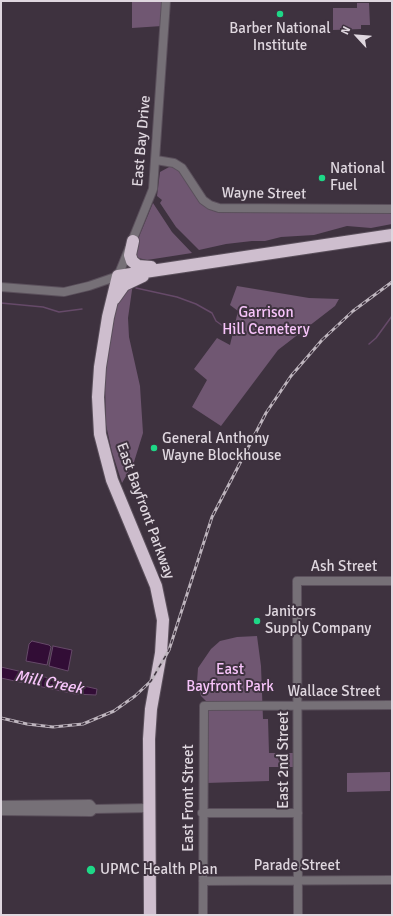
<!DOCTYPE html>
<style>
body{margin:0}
#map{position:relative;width:393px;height:916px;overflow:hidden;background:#3e323f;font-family:Signika,sans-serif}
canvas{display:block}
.frame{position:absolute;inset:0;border:2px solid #dfd7df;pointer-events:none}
.north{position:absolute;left:337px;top:16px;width:40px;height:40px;-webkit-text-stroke:3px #3e323f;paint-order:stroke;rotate:296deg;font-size:11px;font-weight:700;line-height:16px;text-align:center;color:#dfd7df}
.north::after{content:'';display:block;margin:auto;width:14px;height:18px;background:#dfd7df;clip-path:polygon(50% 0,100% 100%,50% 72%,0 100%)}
</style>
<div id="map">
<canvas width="393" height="916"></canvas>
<div class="frame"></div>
<div class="north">N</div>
</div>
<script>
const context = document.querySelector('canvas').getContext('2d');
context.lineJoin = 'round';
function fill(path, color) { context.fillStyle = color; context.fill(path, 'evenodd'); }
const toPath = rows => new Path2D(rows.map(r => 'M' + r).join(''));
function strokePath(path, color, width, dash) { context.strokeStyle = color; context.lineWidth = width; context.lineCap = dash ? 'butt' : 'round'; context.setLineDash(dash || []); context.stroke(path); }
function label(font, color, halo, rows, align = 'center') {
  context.font = font + ' Signika,sans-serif'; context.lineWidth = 4; context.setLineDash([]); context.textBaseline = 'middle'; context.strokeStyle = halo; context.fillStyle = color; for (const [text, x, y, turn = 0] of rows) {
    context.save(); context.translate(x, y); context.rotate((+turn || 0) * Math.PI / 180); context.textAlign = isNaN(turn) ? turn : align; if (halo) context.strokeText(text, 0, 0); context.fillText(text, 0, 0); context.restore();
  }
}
const green = toPath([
 [132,1,163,1,162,26,132,28],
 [357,3,369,3,370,25,361,25,361,29,333,30,333,8,357,8],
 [171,166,180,171,200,203,216,212,392,212,392,224,371,228,347,226,314,235,281,237,265,241,252,241,226,244,199,250,176,227,160,203,162,200,157,196,160,172],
 [153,203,172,232,192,253,147,260,138,258,136,260,136,244],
 [133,283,128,318,129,337,140,386,143,433,134,462,122,483,112,452,106,425,105,386,106,367,118,297],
 [237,286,309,298,339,299,335,306,278,350,221,426,192,407,207,380,194,369,217,338,230,345,238,311,230,305],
 [257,636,261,666,263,719,268,719,269,753,294,753,294,767,269,767,269,781,206,783,207,702,201,696,197,682,198,668,211,649,220,641,237,637],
 [390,772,390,791,347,792,347,773]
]);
const water = toPath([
 [32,641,49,645,51,647,47,665,26,661,29,644,32,641],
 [53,646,72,650,68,671,49,666,53,646],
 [1,667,97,689,96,695,75,694,1,678,1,667]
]);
const stream = toPath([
 [136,288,177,297,196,304,212,313,216,321,223,326],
 [1,303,43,307,59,312,82,309],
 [369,344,376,338,392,316]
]);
const minor = toPath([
 [156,160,174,163,182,168,203,200,210,205,219,208,392,209],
 [1,287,64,292,89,286,118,276,153,189,166,1],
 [1,805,90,804,94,809],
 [94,809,149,808],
 [1,811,91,812,94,809],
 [202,813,298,813],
 [203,881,392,880],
 [203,915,204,706,392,705],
 [298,915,297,581,392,581]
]);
const highway = toPath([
 [133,241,130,255,132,261,138,266,151,267],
 [114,299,124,285,143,276],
 [150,915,149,739,151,709,161,653,163,620,156,586,112,480,100,434,98,397,100,367,108,317,118,276,392,235]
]);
const rail = toPath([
 [1,718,27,724,53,727,83,724,114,711,135,696,151,681,169,650,212,517,266,413,291,376,322,340,353,311,392,282]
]);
const markers = [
 [280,14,4,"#1ed887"],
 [322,178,4,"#1ed887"],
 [154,448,4,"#1ed887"],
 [257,621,4,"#1ed887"],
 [91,870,5,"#1ed887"]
];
const poiNames = [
 ["Barber National",280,29,"center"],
 ["Institute",280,46,"center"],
 ["National",330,169],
 ["Fuel",330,186],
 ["General Anthony",162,439],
 ["Wayne Blockhouse",162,456],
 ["Janitors",265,612],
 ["Supply Company",265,629],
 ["UPMC Health Plan",100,870]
];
const streetNames = [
 ["East Bay Drive",142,141,-85],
 ["Wayne Street",264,194,1],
 ["East Bayfront Parkway",145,511,70],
 ["Ash Street",344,567],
 ["Wallace Street",334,692],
 ["East 2nd Street",284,760,-90],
 ["East Front Street",189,798,-90],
 ["Parade Street",297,866]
];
const parkNames = [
 ["Garrison",266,313],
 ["Hill Cemetery",266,330],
 ["East",230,670],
 ["Bayfront Park",230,687]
];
const waterNames = [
 ["Mill Creek",49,683,11]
];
fill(green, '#705772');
fill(water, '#320d36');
strokePath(water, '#664a69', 1);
strokePath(stream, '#664a69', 1.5);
strokePath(minor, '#5b505c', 10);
strokePath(highway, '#5b505c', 14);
strokePath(minor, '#767077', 8);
strokePath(highway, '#cebece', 12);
strokePath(rail, '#beb5be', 3);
strokePath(rail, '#3e323f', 1.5, [4.5]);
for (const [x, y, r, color] of markers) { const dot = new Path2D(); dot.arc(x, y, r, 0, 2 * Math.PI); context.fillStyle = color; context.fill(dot); strokePath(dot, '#3e323f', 1.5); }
label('15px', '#dfd7df', '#3e323f', poiNames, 'left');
label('15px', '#dfd7df', '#3e323f', streetNames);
label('15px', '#f7c4fa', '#3e323f', parkNames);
label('italic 16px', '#f8c5fb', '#3e323f', waterNames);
</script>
